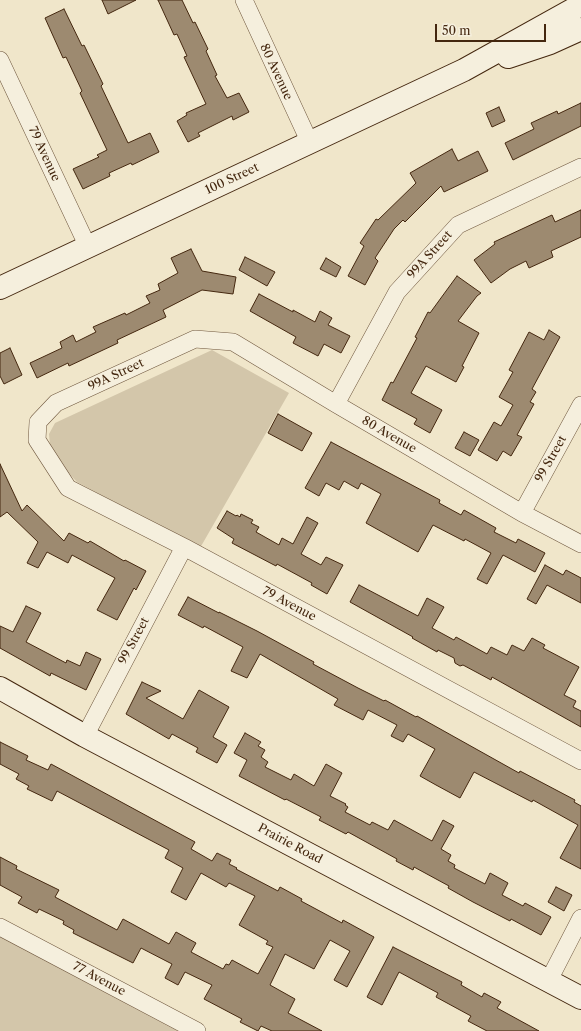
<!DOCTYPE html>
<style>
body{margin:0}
#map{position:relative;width:581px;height:1031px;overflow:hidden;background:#f0e6ca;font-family:"Libre Caslon Text",serif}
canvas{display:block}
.scale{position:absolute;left:435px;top:24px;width:111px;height:18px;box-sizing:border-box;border:2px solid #44270f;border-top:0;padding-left:5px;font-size:12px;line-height:14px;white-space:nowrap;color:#44270f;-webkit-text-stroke:3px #f5efdd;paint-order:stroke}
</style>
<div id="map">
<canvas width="581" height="1031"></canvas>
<div class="scale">50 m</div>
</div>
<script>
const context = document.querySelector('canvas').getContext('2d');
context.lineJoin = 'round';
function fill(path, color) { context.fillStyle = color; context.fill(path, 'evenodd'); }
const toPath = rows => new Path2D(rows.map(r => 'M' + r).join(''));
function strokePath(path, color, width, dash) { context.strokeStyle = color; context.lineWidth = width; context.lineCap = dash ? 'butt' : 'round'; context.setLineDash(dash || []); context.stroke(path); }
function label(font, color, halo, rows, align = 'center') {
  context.font = font + ' "Libre Caslon Text",serif'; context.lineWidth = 4; context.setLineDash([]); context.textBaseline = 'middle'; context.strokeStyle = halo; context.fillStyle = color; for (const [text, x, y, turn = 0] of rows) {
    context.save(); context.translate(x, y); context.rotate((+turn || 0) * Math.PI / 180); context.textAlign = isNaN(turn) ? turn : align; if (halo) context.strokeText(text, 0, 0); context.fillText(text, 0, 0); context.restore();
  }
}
const green = toPath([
 [212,350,289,393,200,548,77,482,62,466,50,446,49,434,55,423],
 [0,927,197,1031,0,1031]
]);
const building = toPath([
 [102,0,136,0,108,14,102,0],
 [158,0,182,0,193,23,195,22,208,49,206,51,217,75,215,76,227,98,239,93,249,112,233,120,232,116,198,133,200,136,188,142,177,121,187,115,186,113,206,104,184,57,187,56,177,34,174,35,158,0],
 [64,9,82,46,84,45,103,84,101,86,128,143,150,133,159,152,132,165,131,163,109,173,110,176,83,189,73,169,99,157,97,155,107,150,80,93,82,91,66,57,63,58,45,18,64,9],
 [581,103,581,126,513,160,505,143,534,129,531,123,557,111,558,114,581,103],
 [499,107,505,121,492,127,486,113,499,107],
 [452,149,458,161,478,151,488,171,444,192,441,186,405,222,403,220,394,229,375,258,378,261,365,285,348,276,364,246,360,243,376,219,378,220,416,183,410,173,452,149],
 [581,210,581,237,551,251,553,257,529,268,526,261,510,269,491,283,474,260,495,244,494,242,552,215,555,222,581,210],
 [191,249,202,271,236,277,233,294,202,290,163,310,166,317,117,340,118,343,69,366,68,363,37,378,30,363,62,348,60,342,73,335,76,342,96,332,93,327,125,313,126,315,150,303,146,296,160,290,158,284,178,273,171,258,191,249],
 [245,257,275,272,267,286,239,270,245,257],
 [326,258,341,267,336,277,320,269,326,258],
 [457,276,481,293,477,296,458,321,479,333,462,366,464,367,456,382,426,366,411,393,442,410,430,433,414,424,417,419,382,400,391,382,393,383,417,338,415,337,428,312,430,313,457,276],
 [259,294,293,312,293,310,315,322,320,311,332,318,328,325,350,336,341,353,324,344,318,356,293,343,296,337,250,311,259,294],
 [549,330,560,337,532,389,536,392,530,402,534,404,517,435,522,437,511,456,503,451,497,461,478,450,494,422,501,426,513,405,499,397,513,372,509,370,529,332,544,340,549,330],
 [10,348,22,375,4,384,0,376,0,353,10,348],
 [278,414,312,433,302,451,268,433,278,414],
 [464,432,479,440,470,456,455,448,464,432],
 [331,442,440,500,439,503,461,515,464,510,496,528,494,532,516,543,518,539,545,553,535,572,503,555,487,584,477,579,491,553,465,539,464,541,433,525,418,552,366,523,381,494,361,483,358,489,344,481,339,490,326,483,319,496,305,488,331,442],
 [0,464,22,511,27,505,64,541,69,533,88,543,90,541,124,561,125,560,146,571,136,590,134,588,117,620,97,610,115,578,72,555,68,563,47,552,38,568,27,563,38,542,7,512,0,517,0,464],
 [227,511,236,516,237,515,240,517,241,514,253,520,251,523,259,527,256,532,279,545,282,538,293,544,307,517,318,523,301,554,321,565,326,557,343,565,327,594,311,585,312,583,277,564,276,566,232,543,234,539,217,528,227,511],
 [545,565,563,575,566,570,581,578,581,603,547,585,536,604,527,599,545,565],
 [359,585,418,616,427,598,444,607,432,628,454,640,456,637,487,654,491,647,507,655,512,645,524,651,532,638,545,645,543,648,579,667,564,695,576,701,573,707,581,711,581,727,492,677,491,680,463,665,460,666,455,663,454,658,438,650,437,652,412,638,413,637,350,602,359,585],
 [188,597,219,613,219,612,257,631,314,662,313,664,358,688,384,701,385,700,416,717,417,716,519,773,520,771,575,800,574,802,581,806,581,869,560,858,578,825,533,800,532,802,474,772,460,798,436,785,420,776,435,749,408,734,403,742,391,736,397,725,368,710,363,720,334,705,338,699,260,654,247,678,231,671,243,647,204,626,203,628,178,615,188,597],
 [26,606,41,613,26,642,66,663,67,660,80,666,86,652,101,659,86,690,51,673,50,676,0,648,0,626,13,632,26,606],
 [142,682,161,691,146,698,183,719,199,690,229,707,213,737,227,745,217,763,196,752,198,748,172,734,169,739,126,714,142,682],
 [245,733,261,742,258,746,265,750,261,757,268,762,265,767,291,780,294,774,314,786,326,764,342,773,330,796,346,804,345,805,348,807,345,812,370,825,372,822,388,830,394,820,432,841,443,820,454,826,441,849,451,855,448,861,455,865,454,868,485,884,490,873,508,883,502,895,523,906,525,903,551,917,541,935,511,919,510,921,473,902,448,888,449,886,414,867,413,870,396,861,397,859,348,832,346,834,319,820,321,817,286,799,285,800,239,776,247,760,234,753,245,733],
 [0,742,28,756,26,760,48,770,51,764,195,842,191,849,212,861,217,853,231,860,229,864,237,868,236,869,278,891,280,887,302,899,301,901,342,923,343,920,374,937,347,987,334,980,350,951,330,940,314,969,285,954,270,985,295,999,288,1013,322,1031,272,1031,261,1026,258,1031,240,1022,242,1019,204,999,212,985,185,972,178,985,165,978,172,964,141,948,133,963,73,933,74,930,63,924,64,921,39,909,37,913,18,903,22,897,0,885,0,857,17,866,16,869,59,890,55,897,117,930,123,919,169,944,176,932,196,943,191,952,223,969,226,964,229,965,232,960,258,974,273,947,266,944,268,941,239,925,255,896,229,883,226,887,201,873,186,900,171,892,183,868,165,858,169,850,57,791,52,801,27,789,29,786,16,779,19,774,0,764,0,742],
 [556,887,572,895,564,911,548,902,556,887],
 [393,947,462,982,461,985,482,997,484,993,501,1002,497,1008,539,1031,487,1031,468,1021,471,1016,436,997,438,993,399,972,382,1005,367,997,393,947]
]);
const street = toPath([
 [244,0,310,143],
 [0,60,88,247],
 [336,404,397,292,458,225,581,167],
 [522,513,581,405],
 [581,544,522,513,336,404,233,342,195,339,56,403,38,422,37,440,68,488,184,547,581,761],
 [85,736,184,547],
 [0,927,197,1031],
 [549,980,581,918]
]);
const secondary = toPath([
 [508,57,550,43,581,29],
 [0,288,464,70,581,5],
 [0,688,85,736,581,998]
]);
const streetNames = [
 ["80 Avenue",276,72,65],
 ["79 Avenue",44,154,65],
 ["100 Street",232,179,-25],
 ["99A Street",430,255,-48],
 ["99A Street",116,375,-25],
 ["80 Avenue",389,435,30],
 ["99 Street",551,459,-61],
 ["79 Avenue",289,604,28],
 ["99 Street",134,641,-62],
 ["Prairie Road",290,844,28],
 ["77 Avenue",99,979,28]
];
fill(green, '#d3c6aa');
fill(building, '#9d8a70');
strokePath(building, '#44270f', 1);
strokePath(street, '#6f573e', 18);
strokePath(secondary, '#44270f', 24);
strokePath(street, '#f5efdd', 17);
strokePath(secondary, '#f5efdd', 22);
label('12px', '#44270f', '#f5efdd', streetNames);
</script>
